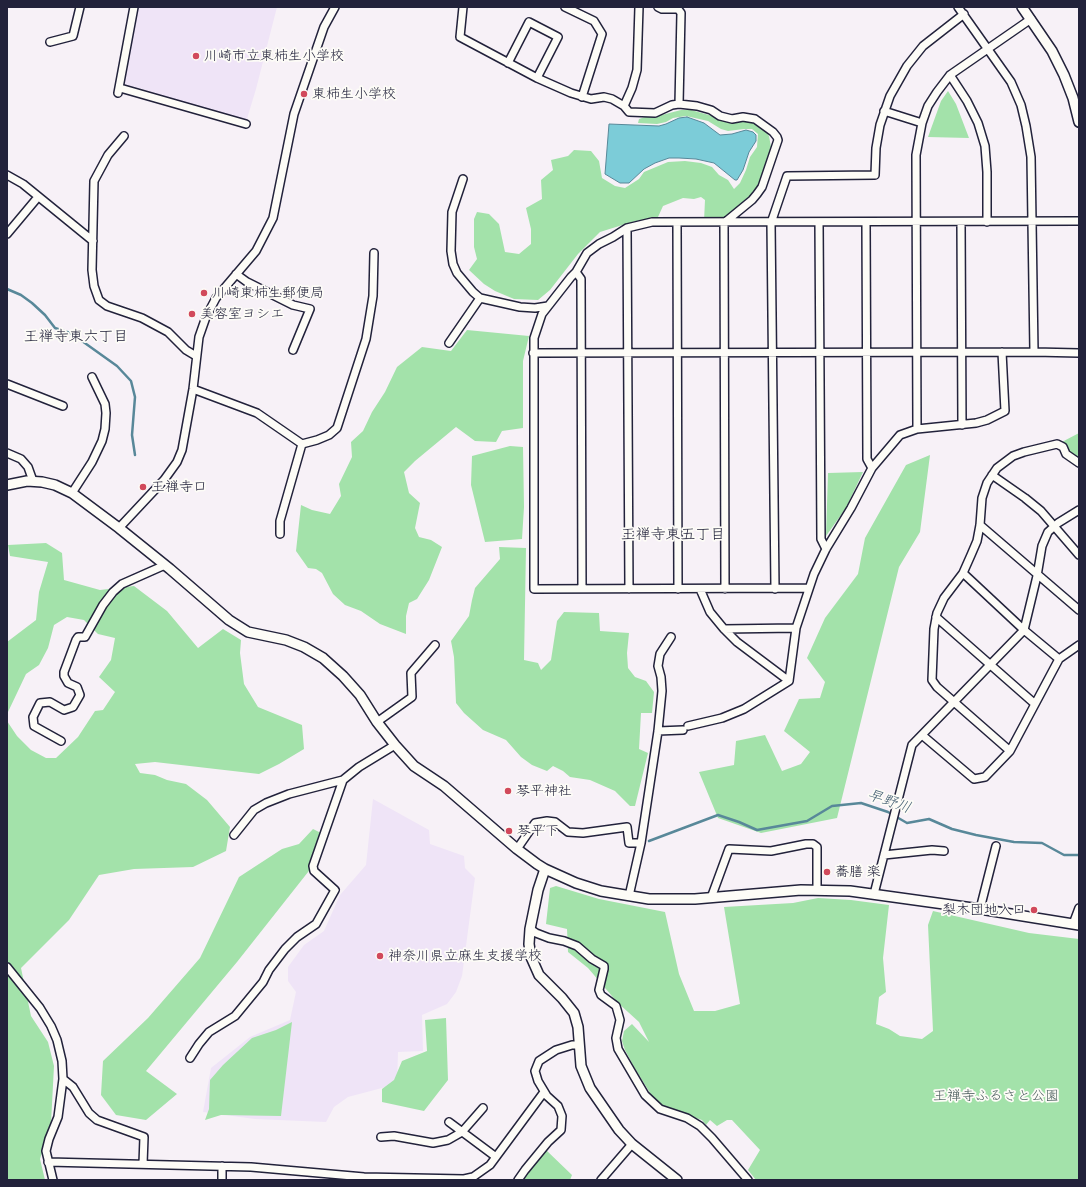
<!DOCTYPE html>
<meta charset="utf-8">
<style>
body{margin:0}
#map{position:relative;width:1086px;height:1187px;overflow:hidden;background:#f7f1f7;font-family:"Balsamiq Sans",sans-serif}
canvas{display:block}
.frame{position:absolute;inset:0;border:8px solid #22223b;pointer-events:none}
</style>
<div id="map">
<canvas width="1086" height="1187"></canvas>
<div class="frame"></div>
</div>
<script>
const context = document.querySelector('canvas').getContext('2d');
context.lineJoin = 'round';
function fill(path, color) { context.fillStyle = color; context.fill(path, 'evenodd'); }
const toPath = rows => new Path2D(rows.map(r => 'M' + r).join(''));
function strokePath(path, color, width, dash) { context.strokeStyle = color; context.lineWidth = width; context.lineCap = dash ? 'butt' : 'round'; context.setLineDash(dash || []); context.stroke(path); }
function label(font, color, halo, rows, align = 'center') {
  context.font = font + ' "Balsamiq Sans","Klee One",sans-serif'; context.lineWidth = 3.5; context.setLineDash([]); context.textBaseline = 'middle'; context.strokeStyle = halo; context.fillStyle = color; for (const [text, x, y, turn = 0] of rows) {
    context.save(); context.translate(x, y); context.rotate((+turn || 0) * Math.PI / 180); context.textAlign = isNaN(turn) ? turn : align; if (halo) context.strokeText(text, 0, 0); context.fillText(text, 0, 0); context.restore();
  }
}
const built = toPath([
 [136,7,277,7,256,89,246,122,139,88,123,85],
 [373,799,429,830,430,844,464,856,465,868,475,878,462,976,456,992,447,1004,422,1015,423,1051,398,1052,397,1084,348,1097,334,1107,326,1122,255,1119,203,1112,211,1068,250,1037,290,1020,296,992,288,981,288,967,304,945,324,931,340,895,366,865]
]);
const green = toPath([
 [948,91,956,104,969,138,928,137,941,101],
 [681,110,691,110,716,117,727,122,735,123,743,120,751,122,764,129,769,136,771,147,768,160,758,188,724,220,704,221,705,200,701,197,694,199,683,198,663,206,658,217,632,222,600,232,578,254,550,290,538,300,514,299,495,291,484,284,469,270,477,259,474,247,474,219,477,212,489,214,499,224,505,252,519,254,531,244,531,229,526,208,542,199,541,180,553,170,551,160,568,156,574,150,591,151,599,161,602,178,615,186,625,188,639,179,644,172,668,162,685,161,701,163,712,167,719,175,728,180,734,189,740,183,746,170,750,157,757,147,758,134,752,129,744,129,728,131,721,129,708,121,686,116,673,118,666,122,657,124,638,123,639,119,645,117,654,117],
 [467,330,529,336,523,361,523,428,502,431,496,442,475,441,456,427,415,461,404,472,409,493,420,503,415,528,419,537,431,540,442,547,429,580,417,599,409,603,406,616,406,634,380,624,361,611,345,605,333,594,322,573,316,569,308,568,296,551,301,505,312,510,330,514,341,496,339,484,352,457,351,442,363,431,372,412,385,392,397,367,422,347,451,351],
 [1079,433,1079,461,1067,452,1060,443],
 [510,446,523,447,524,507,522,539,485,542,471,485,472,456],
 [930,455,920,532,899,567,837,818,761,833,718,818,699,772,734,765,736,741,765,735,782,771,801,764,810,752,784,731,799,699,820,698,825,682,807,658,825,618,858,574,865,538,906,465],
 [863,472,846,508,826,536,828,473],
 [46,543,62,553,64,580,100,590,134,586,167,611,198,648,223,629,241,640,240,653,244,684,258,707,302,725,304,749,279,764,259,774,155,762,135,764,140,773,155,775,167,780,186,784,207,800,230,827,226,851,193,867,134,869,99,875,69,920,21,968,31,1016,48,1042,54,1066,51,1123,40,1159,45,1180,7,1180,7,642,36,620,39,592,48,562,10,556,8,545],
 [67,617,84,620,98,634,115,638,111,660,99,677,115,692,103,710,95,711,78,737,56,758,46,758,31,750,17,736,7,721,8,712,26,674,39,665,48,648,54,625],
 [499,547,526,548,524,660,538,663,541,670,551,660,557,621,564,612,599,613,600,631,629,633,627,653,628,668,635,677,646,681,654,692,652,713,641,713,639,749,648,753,635,806,630,806,615,791,590,780,570,777,563,771,553,766,547,771,532,765,521,757,506,740,483,730,464,713,456,703,454,657,451,641,469,616,472,600,475,588,500,559],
 [313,829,321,833,312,867,237,962,146,1071,177,1094,146,1120,116,1115,101,1095,103,1061,148,1018,200,958,239,877,282,849,299,844],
 [556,886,599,899,665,912,679,974,694,1011,715,1011,740,1004,724,907,793,903,818,898,851,900,889,905,883,958,886,992,879,997,876,1024,889,1029,900,1036,922,1039,933,1031,928,925,933,911,1029,933,1079,939,1079,1180,756,1180,748,1170,760,1150,732,1120,727,1120,717,1126,710,1120,706,1125,702,1120,668,1109,655,1101,634,1067,625,1050,622,1041,624,1031,632,1024,649,1042,639,1022,617,1002,588,968,568,952,567,929,546,924,550,888],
 [446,1018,448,1080,434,1098,424,1111,382,1102,382,1089,394,1080,402,1061,427,1051,425,1020],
 [292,1022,281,1116,221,1115,205,1120,209,1109,210,1080,223,1065,252,1038,276,1030],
 [546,1150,572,1175,570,1180,522,1180]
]);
const water = toPath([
 [687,117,704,123,720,135,732,134,746,130,753,132,756,135,756,141,749,152,743,170,737,180,735,180,714,163,696,159,679,158,669,158,655,163,644,169,629,183,620,183,605,174,609,124,659,126,666,124,679,118,687,117]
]);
const stream = toPath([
 [7,289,21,295,32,303,45,315,55,328,70,333,82,341,117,366,131,381,135,397,132,435,135,455],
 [649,841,718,815,739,822,757,830,807,821,832,806,861,803,888,812,907,823,929,819,952,829,976,835,1014,842,1042,843,1064,855,1079,855]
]);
const minor = toPath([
 [463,7,460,37,537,78,571,93,591,99,604,97,612,99,624,106,629,112,655,113,672,105,679,104,697,106,711,110,720,116,732,119,743,117,755,119,773,132,777,137,778,140,762,187,757,194,752,200,724,223],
 [565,7,594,21,602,34,582,97],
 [658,7,662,9,678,9,681,13,679,104],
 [958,7,1011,82,1021,105,1026,126,1031,157,1034,352],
 [50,42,73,36,80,7],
 [508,63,529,22,558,37,537,78],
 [950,75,967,101,978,123,985,146,987,172,987,222],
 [120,88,246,124],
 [118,93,134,7],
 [624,106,632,88,637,70,639,7],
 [884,111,922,123],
 [124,136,108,155,94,181,92,270,94,286,99,300,107,306,142,318,168,332,186,350,196,356],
 [7,175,23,184,93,241],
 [463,179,452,212,451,251,453,264,457,273,473,292,480,298],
 [819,222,821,539,826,549],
 [866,222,867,459,872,468],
 [961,222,962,425],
 [677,223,678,589],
 [724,223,725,589],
 [627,228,629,589],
 [7,234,38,197],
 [576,272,581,279,582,589],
 [236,274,247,282,293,305,310,309,293,350],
 [449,343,480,298,520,307,535,308,548,306],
 [533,353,1034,352,1079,353],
 [7,384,63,406],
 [193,389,257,413,302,444],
 [917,429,916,155,922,123,928,106,937,92,950,75,1031,19],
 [7,453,21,459,28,467,33,481],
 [992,475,1025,498,1041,511,1079,555],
 [72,493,92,462,102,441,105,429,106,413,105,404,92,377],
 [980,525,1079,610],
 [119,528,164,480,177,462,182,450,193,389,199,337,206,317,216,298,256,251,273,218,294,114,324,27,335,7],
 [280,534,280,521,302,444,317,440,329,435,337,428,366,339,373,296,374,253],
 [963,573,1024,630,1059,659],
 [808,588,534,589,534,338,542,314,571,277,576,272,587,253,599,244,613,237,627,228,652,222,1079,221],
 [700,589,710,612,724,629,737,642,789,681],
 [775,589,771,223,787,176,875,175,876,148,880,125,890,96,907,66,923,46,964,14],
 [936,617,1035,704],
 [724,629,796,628],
 [377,722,412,697,411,673,435,645],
 [688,726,722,718,744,709,789,681,796,628,814,574,826,549,851,508,872,468,900,435,917,429,976,423,987,420,1005,411,1002,352],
 [658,731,683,730],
 [922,735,974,779,985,777,1010,751,1059,659,1079,645],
 [61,741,34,726,33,717,40,703,50,702,64,710,73,707,80,695,77,687,68,683,64,676,64,672,76,640,78,637,85,637,103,605,113,592,122,584,165,565],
 [1010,751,937,687,932,680,934,629,937,613,944,598,963,573,971,555,977,541,980,525,982,498,987,483,997,468,1013,456,1024,452,1057,444,1063,447,1066,454,1079,463],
 [234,835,254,810,266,803,289,794,343,780,359,767,395,745],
 [517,849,535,823,547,821,555,822,568,832,583,833,627,827,629,843,641,843],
 [884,855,932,850,944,851],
 [874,894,912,745,1024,630,1037,576,1042,546,1048,532,1058,523,1079,510],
 [629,896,641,843,658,731,662,691,661,677,658,666,660,654,671,637],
 [711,898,729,849,771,851,806,844,813,844,817,847,817,890],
 [980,909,996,846],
 [1073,924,1079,908],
 [530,929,536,933,549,938,564,941,577,946,592,959,604,966,604,969,599,990,601,995,616,1006,620,1020,616,1038,618,1049,645,1095,660,1109,687,1118,700,1126,712,1138,748,1180],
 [7,967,40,1008,51,1026,57,1040,62,1061,63,1079],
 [190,1058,199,1044,209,1032,235,1016,263,982,269,970,285,949,297,937,316,924,335,890,314,871,313,866,343,780],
 [449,1122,496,1157],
 [381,1137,394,1136,433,1143,448,1140,462,1132,483,1108],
 [48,1162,251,1167,364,1177,464,1179,473,1177,490,1165,544,1092],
 [53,1180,46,1151,49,1139,58,1117,63,1079,73,1087,89,1113,97,1120,144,1137,143,1164],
 [222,1180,222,1166],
 [518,1180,525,1170,548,1142,561,1130,562,1116,558,1106,547,1096,538,1081,535,1071,539,1061,556,1050,572,1045,579,1045],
 [601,1180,632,1144]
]);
const tertiary = toPath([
 [1022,7,1052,51,1064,75,1073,98,1079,122],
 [7,485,27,481,42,482,55,485,72,493,119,528,170,569,229,620,248,632,286,640,304,647,323,658,343,676,360,695,377,722,395,745,414,766,444,786,517,849,537,864,545,869,576,883,601,891,649,899,695,899,801,890,850,891,980,909,1079,925],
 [545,869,538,890,530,929,529,944,531,957,539,975,562,998,574,1013,578,1027,581,1066,590,1088,619,1130,632,1144,677,1180]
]);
const markers = [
 [196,56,4,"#d1495b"],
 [304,94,4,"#d1495b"],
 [204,293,4,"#d1495b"],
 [192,314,4,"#d1495b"],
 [143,487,4,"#d1495b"],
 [508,791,4,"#d1495b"],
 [509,831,4,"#d1495b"],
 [827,872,4,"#d1495b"],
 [1034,910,4,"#d1495b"],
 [380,956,4,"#d1495b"]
];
const poiNames = [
 ["川崎市立東柿生小学校",204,56],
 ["東柿生小学校",312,94],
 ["川崎東柿生郵便局",212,293],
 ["美容室ヨシエ",200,314],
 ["王禅寺口",151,487],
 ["琴平神社",516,791],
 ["琴平下",517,831],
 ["蕎膳 楽",835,872],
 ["梨木団地入口",1026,910,"right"],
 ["神奈川県立麻生支援学校",388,956]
];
const parkNames = [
 ["王禅寺ふるさと公園",996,1096]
];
const neighbourhoodNames = [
 ["王禅寺東六丁目",76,337],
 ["王禅寺東五丁目",673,535]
];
const waterNames = [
 ["早野川",889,802,19]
];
fill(built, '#efe4f7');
fill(green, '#a3e2aa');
fill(water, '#7cccd8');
strokePath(water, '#588899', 1);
strokePath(stream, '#588899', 2.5);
strokePath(minor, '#22223b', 10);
strokePath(tertiary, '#22223b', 12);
strokePath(minor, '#fdfcf7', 7);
strokePath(tertiary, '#fdfcf7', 9);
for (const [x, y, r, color] of markers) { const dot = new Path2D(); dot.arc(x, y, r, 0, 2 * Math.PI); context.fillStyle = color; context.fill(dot); strokePath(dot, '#fdfcf7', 1.5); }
label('14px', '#22223b', '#fdfcf7', poiNames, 'left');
label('14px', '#495c5c', '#fdfcf7', parkNames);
label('15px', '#22223b', '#fdfcf7', neighbourhoodNames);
label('italic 15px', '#425e72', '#fdfcf7', waterNames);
</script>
